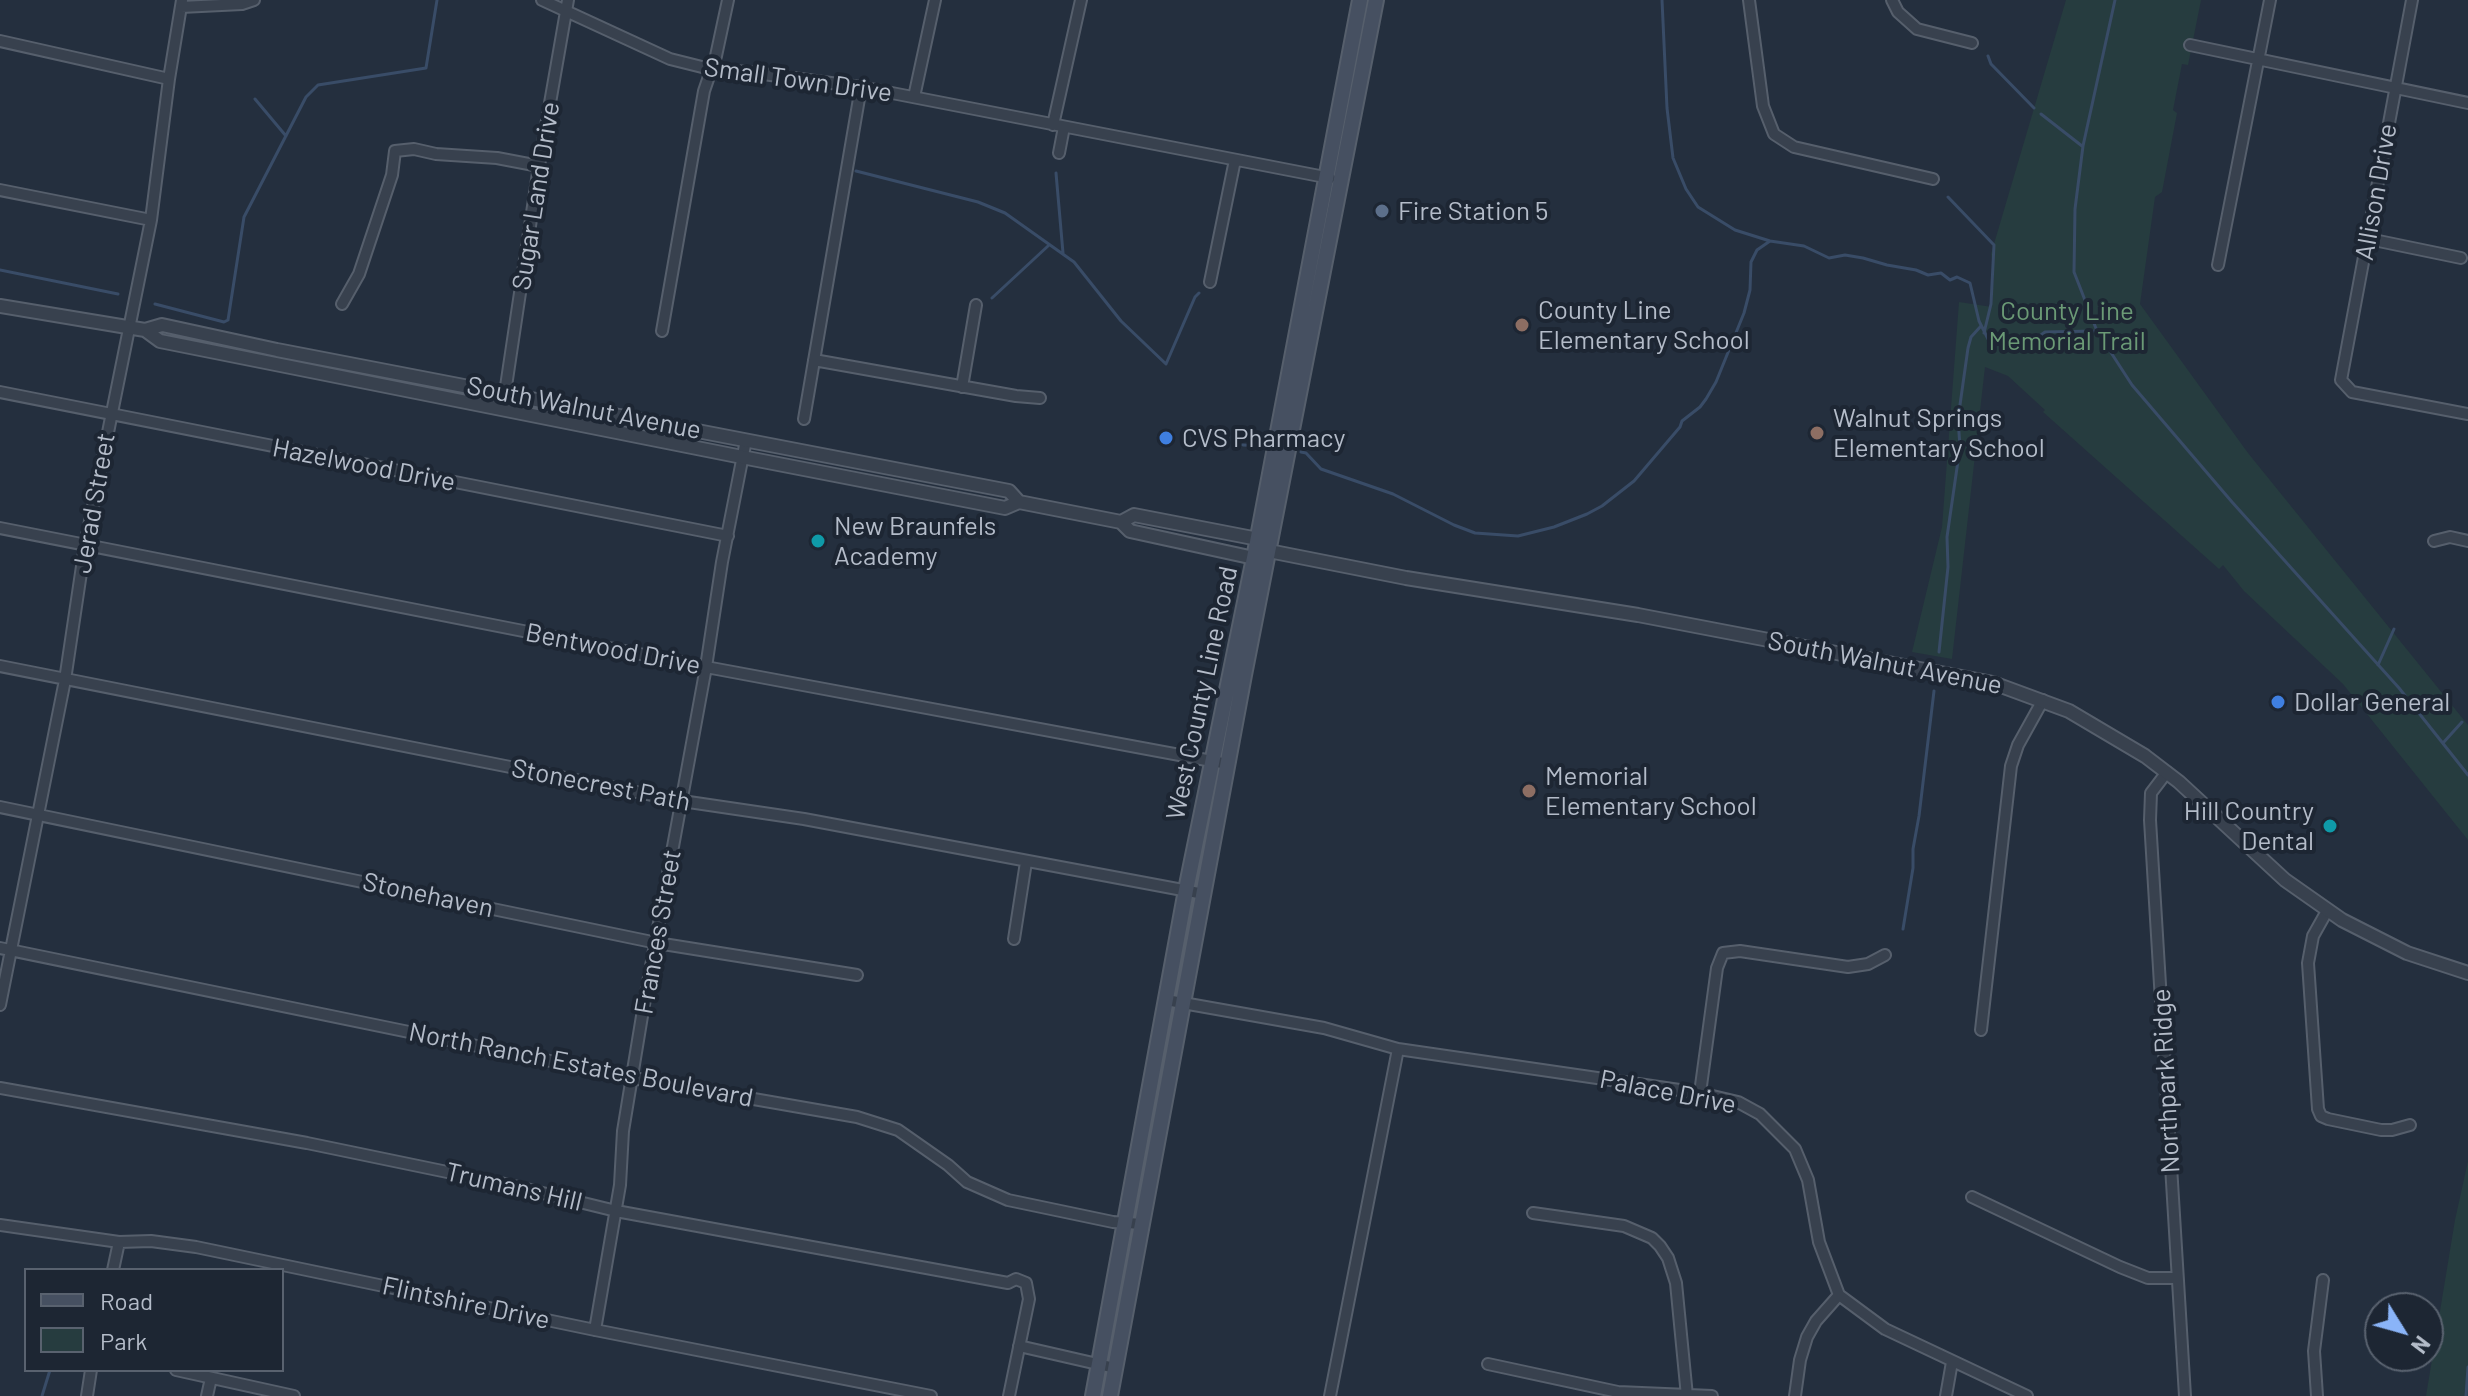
<!DOCTYPE html>
<style>
body{margin:0}
#map{position:relative;width:2468px;height:1396px;overflow:hidden;background:#242f3e;font-family:Barlow,sans-serif}
canvas{display:block}
.legend{position:absolute;left:24px;top:1268px;width:260px;height:104px;box-sizing:border-box;background:#1d2633;border:2px solid #59626f;margin:0;padding:10px 14px;list-style:none;font-size:24px;color:#b4bcc9}
.legend li{display:flex;align-items:center;gap:16px;height:40px}
.legend b{width:40px;border:2px solid #59626f}
.north{position:absolute;left:2364px;top:1292px;width:80px;height:80px;box-sizing:border-box;background:#1d2633;border:2px solid #59626f;border-radius:50%;rotate:127deg;font-size:22px;font-weight:700;line-height:32px;text-align:center;color:#b4bcc9}
.north::after{content:'';display:block;margin:auto;width:28px;height:36px;background:#8ab4f8;clip-path:polygon(50% 0,100% 100%,50% 72%,0 100%)}
</style>
<div id="map">
<canvas width="2468" height="1396"></canvas>
<ul class="legend">
<li><b style="height:10px;background:#465061"></b>Road</li>
<li><b style="height:22px;background:#263c3f"></b>Park</li>
</ul>
<div class="north">N</div>
</div>
<script>
const context = document.querySelector('canvas').getContext('2d');
context.lineJoin = 'round';
function fill(path, color) { context.fillStyle = color; context.fill(path, 'evenodd'); }
const toPath = rows => new Path2D(rows.map(r => 'M' + r).join(''));
function strokePath(path, color, width, dash) { context.strokeStyle = color; context.lineWidth = width; context.lineCap = dash ? 'butt' : 'round'; context.setLineDash(dash || []); context.stroke(path); }
function label(font, color, halo, rows, align = 'center') {
  context.font = font + ' Barlow,sans-serif'; context.lineWidth = 8; context.setLineDash([]); context.textBaseline = 'middle'; context.strokeStyle = halo; context.fillStyle = color; for (const [text, x, y, turn = 0] of rows) {
    context.save(); context.translate(x, y); context.rotate((+turn || 0) * Math.PI / 180); context.textAlign = isNaN(turn) ? turn : align; if (halo) context.strokeText(text, 0, 0); context.fillText(text, 0, 0); context.restore();
  }
}
const green = toPath([
 [2066,0,2201,0,2188,65,2182,64,2173,110,2177,113,2162,192,2155,197,2140,304,2248,453,2468,725,2468,840,2343,684,2244,591,2223,565,2219,569,2043,412,2045,410,2008,376,1985,367,1952,659,1912,652,1942,527,1959,302,1992,307,1994,270,1991,254],
 [2468,1161,2468,1396,2426,1396,2455,1220]
]);
const stream = toPath([
 [1662,0,1667,108,1673,158,1686,189,1698,207,1735,230,1770,241,1804,246,1829,258,1845,255,1863,258,1887,265,1916,270,1928,275,1941,273,1950,280,1957,277,1970,283,1979,321,1988,339,2011,349,2018,349],
 [2115,0,2083,146,2075,209,2074,272,2097,331,2132,385,2232,502,2399,688,2468,775],
 [1988,56,1991,64,2034,108],
 [255,99,286,136],
 [2041,114,2082,146],
 [856,171,978,202,1005,213,1074,262,1121,321,1166,364,1195,297,1199,293],
 [1056,173,1063,253],
 [1948,197,1994,245,1991,304,1984,333],
 [0,270,118,294],
 [992,298,1048,246],
 [155,304,224,322,228,320,244,217,306,97,318,85,426,68,437,0],
 [2024,347,2045,332,2095,331],
 [1243,445,1262,446],
 [1301,452,1306,453,1321,469,1393,494,1454,525,1475,533,1518,536,1554,527,1587,514,1602,506,1634,481,1680,427,1682,421,1700,407,1706,399,1716,382,1744,313,1750,290,1751,262,1757,250,1770,241],
 [1939,652,1948,567,1947,537,1960,447,1958,419,1968,348,1971,337,1981,326],
 [2378,665,2394,629],
 [2443,743,2462,722],
 [1903,929,1913,868,1913,849,1919,816,1934,691],
 [42,1396,50,1370],
 [2466,1396,2468,1367]
]);
const minor = toPath([
 [542,0,670,59,710,69,748,72,861,87,1330,178],
 [1749,0,1763,106,1774,134,1794,147,1933,179],
 [1892,0,1898,12,1917,29,1972,43],
 [2412,0,2341,380,2352,392,2468,414],
 [181,7,242,4,254,0],
 [0,41,169,79],
 [2190,45,2468,103],
 [914,97,935,0],
 [1053,125,1081,0],
 [1059,153,1064,127],
 [0,190,151,220],
 [2369,239,2461,258],
 [2218,265,2270,0],
 [1210,282,1235,160],
 [342,304,359,274,392,175,395,151,414,149,436,154,497,158,539,166],
 [662,331,704,91,716,56,728,0],
 [814,360,1016,396,1040,398],
 [962,387,976,305],
 [0,392,728,536],
 [505,393,539,166,568,0],
 [804,419,861,87],
 [0,528,706,667,1228,764],
 [2434,541,2450,537,2468,541],
 [0,666,682,801,804,819,1204,894],
 [2167,772,2151,793,2150,820,2185,1396],
 [0,807,657,943,857,975],
 [2327,911,2313,936,2308,963,2318,1109,2321,1116,2328,1119,2381,1130,2392,1130,2410,1125],
 [1014,939,1026,862],
 [0,948,633,1078,857,1117,898,1130,948,1165,967,1182,1008,1200,1113,1222,1142,1224],
 [1166,1000,1324,1028,1398,1049,1700,1093,1738,1102,1760,1114,1795,1149,1808,1180,1819,1242,1839,1295,1885,1329,2027,1396],
 [0,1005,65,680,85,546,151,220,169,79,182,0],
 [1981,1030,2011,766,2018,745,2043,700],
 [0,1088,307,1143,510,1185,616,1211,1008,1283,1016,1279,1026,1283,1029,1299,1009,1396],
 [1700,1093,1717,968,1723,953,1740,951,1848,967,1868,964,1885,955],
 [1972,1197,2120,1267,2148,1278,2177,1278],
 [1533,1213,1624,1226,1652,1238,1660,1246,1668,1258,1676,1283,1687,1396],
 [0,1225,119,1242,151,1241,196,1247,595,1330,931,1396],
 [113,1270,119,1242],
 [595,1330,620,1185,623,1131,643,1010,706,667,722,562,746,440],
 [1019,1346,1115,1368],
 [1488,1364,1618,1392,1712,1396],
 [176,1370,294,1396],
 [87,1396,91,1370],
 [207,1396,211,1378],
 [1330,1396,1398,1049],
 [1795,1396,1800,1360,1807,1337,1816,1321,1839,1295],
 [1946,1396,1952,1362],
 [2317,1396,2314,1351,2323,1280]
]);
const tertiary = toPath([
 [0,306,145,330,162,325,277,350,1009,491,1019,502],
 [145,330,160,341,742,457,1005,508,1019,502,1121,522,1130,531,1254,558,1269,551,1406,578,1638,615,1993,683,2069,711,2145,756,2179,782,2285,880,2342,920,2407,953,2468,973],
 [1121,522,1134,515,1258,539,1264,546]
]);
const secondary = toPath([
 [1093,1396,1186,890,1254,558,1360,0],
 [1110,1396,1244,675,1376,0]
]);
const markers = [
 [1382,211,8,"#5c6f8a"],
 [1522,325,8,"#8d6e63"],
 [1817,433,8,"#8d6e63"],
 [1166,438,8,"#3f7fe0"],
 [818,541,8,"#0f9aa8"],
 [2278,702,8,"#3f7fe0"],
 [1529,791,8,"#8d6e63"],
 [2330,826,8,"#0f9aa8"]
];
const streetNames = [
 ["Small Town Drive",798,80,8],
 ["Allison Drive",2376,192,-80],
 ["Sugar Land Drive",536,196,-81],
 ["South Walnut Avenue",584,408,11],
 ["Hazelwood Drive",364,465,11],
 ["Jerad Street",94,503,-80],
 ["Bentwood Drive",613,649,11],
 ["South Walnut Avenue",1885,663,11],
 ["West County Line Road",1202,693,-78],
 ["Stonecrest Path",601,785,11],
 ["Stonehaven",428,895,12],
 ["Frances Street",658,932,-80],
 ["North Ranch Estates Boulevard",581,1065,11],
 ["Northpark Ridge",2166,1081,-93],
 ["Palace Drive",1668,1092,11],
 ["Trumans Hill",514,1187,13],
 ["Flintshire Drive",466,1303,12]
];
const poiNames = [
 ["Fire Station 5",1398,211],
 ["County Line",1538,310],
 ["Elementary School",1538,340],
 ["Walnut Springs",1833,418],
 ["Elementary School",1833,448],
 ["CVS Pharmacy",1182,438],
 ["New Braunfels",834,526],
 ["Academy",834,556],
 ["Dollar General",2294,702],
 ["Memorial",1545,776],
 ["Elementary School",1545,806],
 ["Hill Country",2314,811,"right"],
 ["Dental",2314,841,"right"]
];
const parkNames = [
 ["County Line",2067,311],
 ["Memorial Trail",2067,341]
];
fill(green, '#263c3f');
strokePath(stream, '#394c67', 3);
strokePath(minor, '#565f6c', 14);
strokePath(tertiary, '#565f6c', 16);
strokePath(secondary, '#565f6c', 18);
strokePath(minor, '#38414e', 10);
strokePath(tertiary, '#38414e', 12);
strokePath(secondary, '#465061', 14);
for (const [x, y, r, color] of markers) { const dot = new Path2D(); dot.arc(x, y, r, 0, 2 * Math.PI); context.fillStyle = color; context.fill(dot); strokePath(dot, '#1d2633', 3); }
label('26px', '#b4bcc9', '#1d2633', streetNames);
label('26px', '#b4bcc9', '#1d2633', poiNames, 'left');
label('26px', '#6b9a76', '#1d2633', parkNames);
</script>
